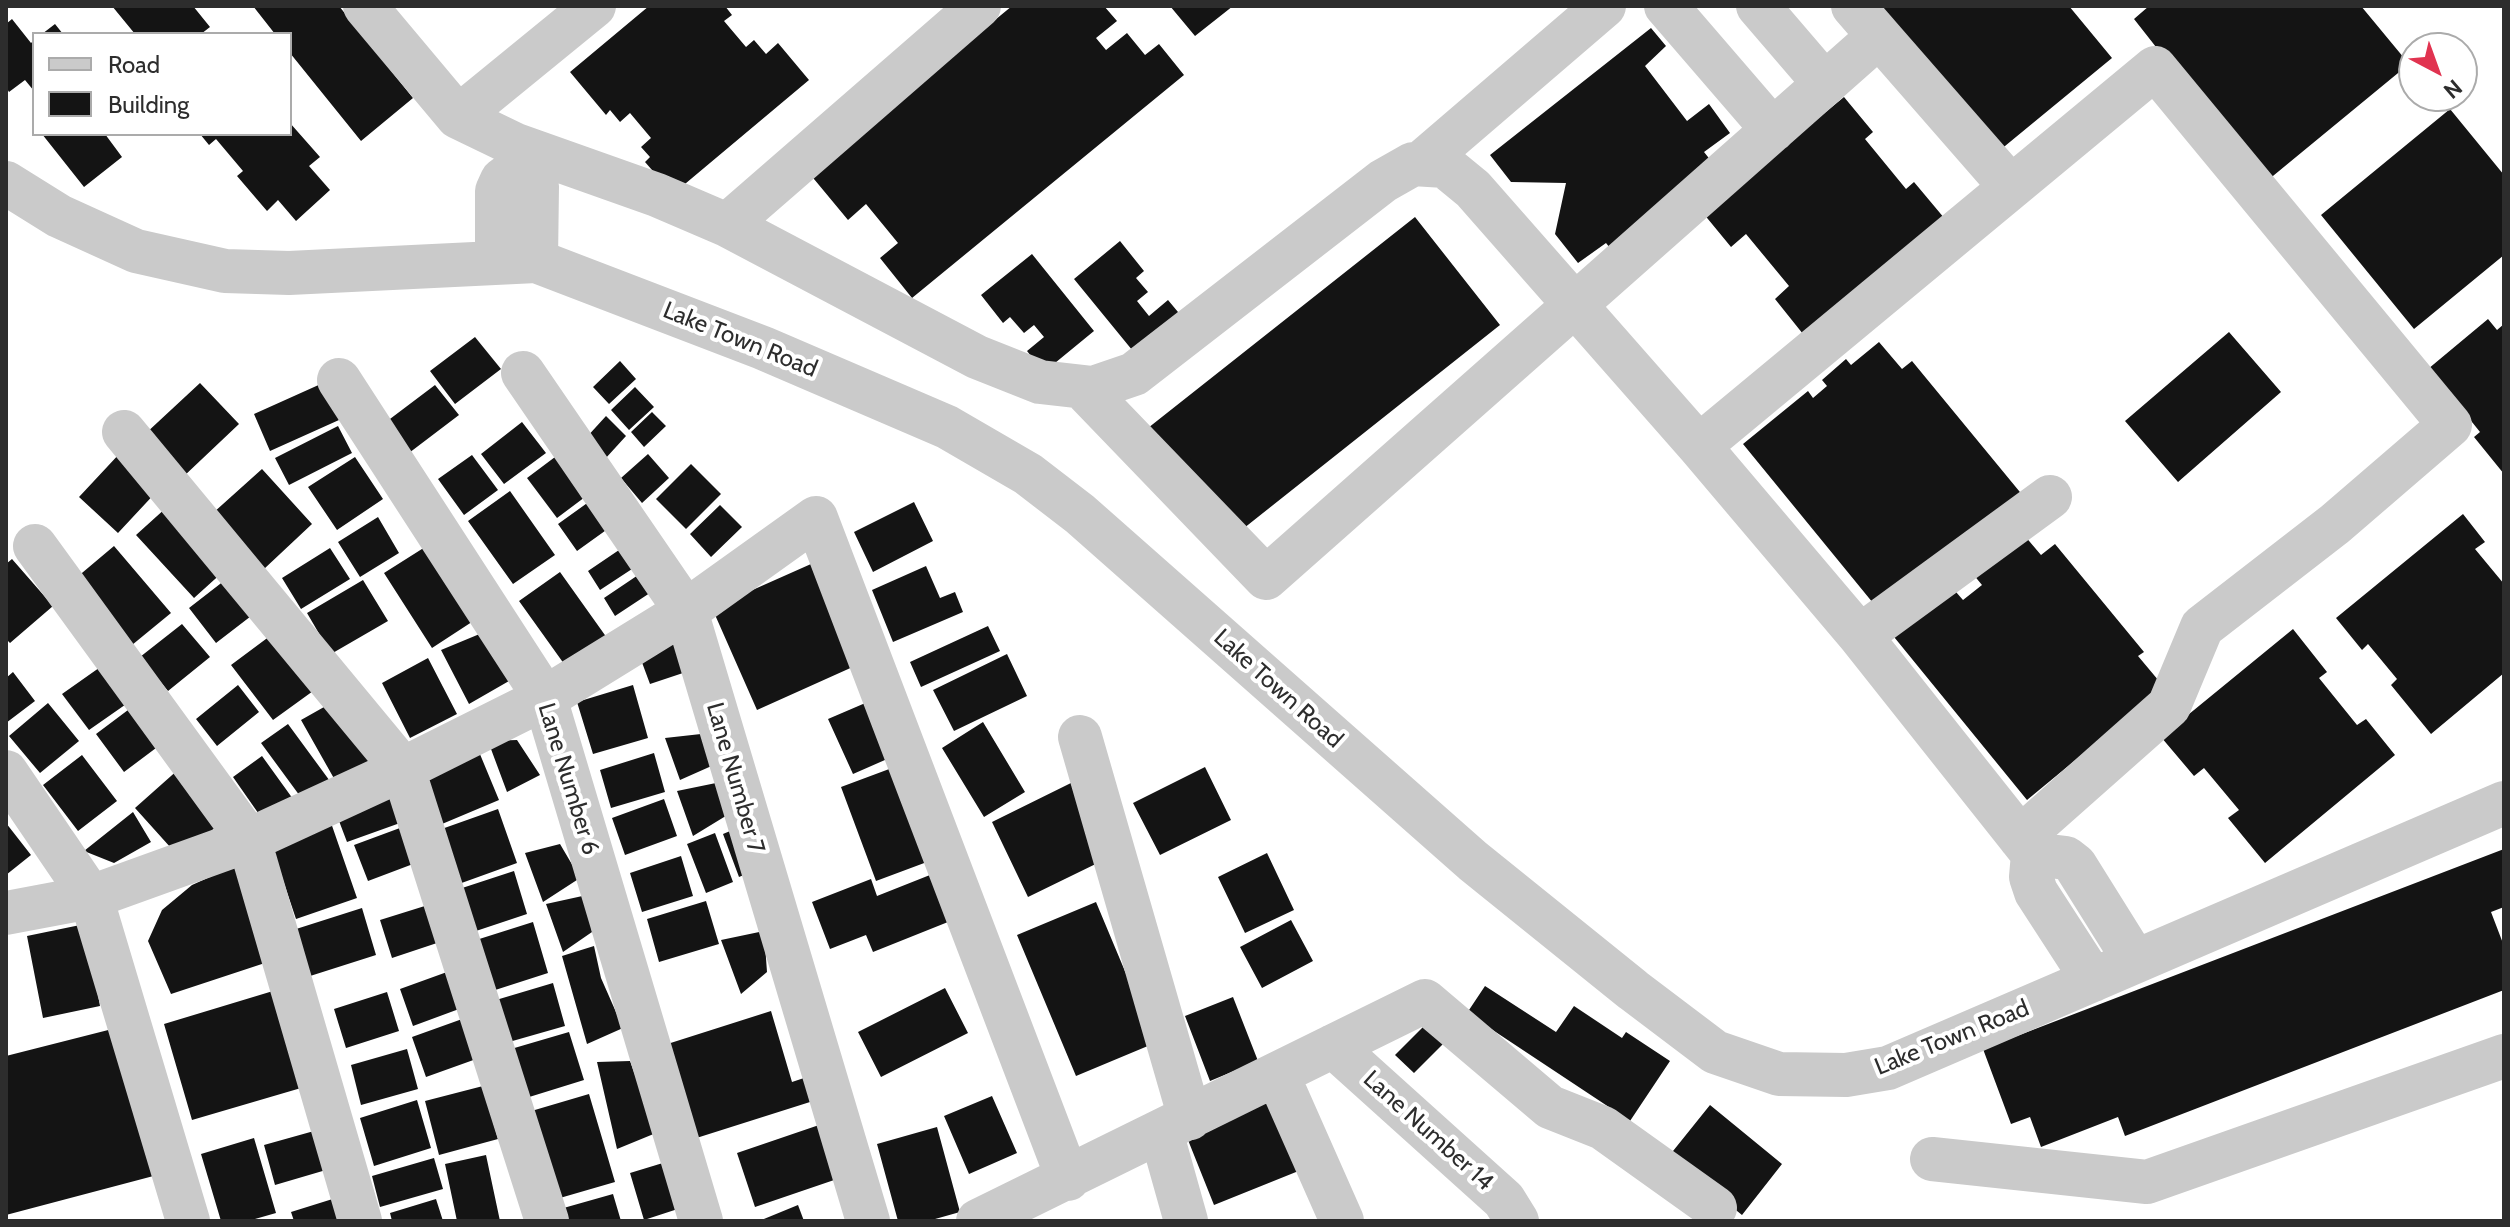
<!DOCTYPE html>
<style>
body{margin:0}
#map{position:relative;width:2510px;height:1227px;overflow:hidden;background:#fff;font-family:Cabin,sans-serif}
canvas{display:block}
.frame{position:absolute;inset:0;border:8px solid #2d2d2d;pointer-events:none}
.legend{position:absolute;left:32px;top:32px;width:260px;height:104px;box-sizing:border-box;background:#fff;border:2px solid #ababab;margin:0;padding:10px 14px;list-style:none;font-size:24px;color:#2d2d2d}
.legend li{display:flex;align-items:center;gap:16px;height:40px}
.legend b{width:40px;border:2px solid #ababab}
.north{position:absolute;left:2398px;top:32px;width:80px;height:80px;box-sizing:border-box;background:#fff;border:2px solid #ababab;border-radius:50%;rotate:139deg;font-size:22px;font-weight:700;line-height:32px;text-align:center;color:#2d2d2d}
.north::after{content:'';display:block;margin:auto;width:28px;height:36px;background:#e13350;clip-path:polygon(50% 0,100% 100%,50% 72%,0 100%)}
</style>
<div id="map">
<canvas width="2510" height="1227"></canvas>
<div class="frame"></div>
<ul class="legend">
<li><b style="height:10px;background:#cacaca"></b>Road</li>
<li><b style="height:22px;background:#141414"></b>Building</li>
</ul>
<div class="north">N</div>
</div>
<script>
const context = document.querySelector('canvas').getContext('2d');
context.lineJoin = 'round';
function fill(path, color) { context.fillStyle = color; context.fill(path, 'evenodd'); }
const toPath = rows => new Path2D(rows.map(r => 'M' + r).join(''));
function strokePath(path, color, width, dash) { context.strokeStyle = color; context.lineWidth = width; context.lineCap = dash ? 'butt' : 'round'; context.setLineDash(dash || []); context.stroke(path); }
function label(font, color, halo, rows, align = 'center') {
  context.font = font + ' Cabin,sans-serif'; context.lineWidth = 8; context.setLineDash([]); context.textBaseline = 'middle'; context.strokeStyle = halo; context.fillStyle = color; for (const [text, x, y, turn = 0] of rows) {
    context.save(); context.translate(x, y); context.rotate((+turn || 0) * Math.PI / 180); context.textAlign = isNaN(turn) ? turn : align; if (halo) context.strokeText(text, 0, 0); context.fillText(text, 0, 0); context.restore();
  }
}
const building = toPath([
 [112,6,193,6,210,27,201,34,135,34],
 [253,6,339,6,413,98,361,141,290,53,290,34,275,34],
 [649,6,725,6,732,15,724,21,746,47,754,40,766,54,778,43,809,80,673,194,645,162,650,157,641,147,651,138,630,113,620,122,610,110,606,115,570,72],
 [1012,6,1104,6,1117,21,1096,38,1106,50,1127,33,1145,55,1159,44,1184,75,912,298,880,258,898,243,866,204,848,220,809,173],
 [1170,6,1233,6,1195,36],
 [1867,6,2069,6,2112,58,1988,160],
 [2149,6,2361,6,2409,64,2262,185,2152,50,2156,47,2134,19],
 [12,19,31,43,34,40,34,91,25,80,9,92,6,87,6,24],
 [55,24,63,34,42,34],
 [1651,28,1666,46,1645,66,1687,121,1709,104,1730,133,1704,152,1716,167,1610,248,1606,243,1578,263,1555,234,1566,183,1511,182,1490,155],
 [1844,97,1873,132,1865,139,1906,189,1914,182,1945,219,1803,334,1775,299,1789,286,1746,234,1731,247,1703,213],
 [2450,109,2504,175,2504,255,2414,329,2321,215],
 [290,123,320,157,309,166,330,190,296,221,278,200,267,211,237,176,243,171,216,139,209,145,200,134,290,134],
 [42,134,105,134,122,157,84,187],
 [1415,217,1500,325,1234,536,1148,428],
 [1120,241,1144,271,1136,278,1148,292,1137,301,1149,316,1168,300,1183,318,1137,356,1074,279],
 [1032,254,1094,331,1044,372,1027,351,1044,337,1034,325,1024,333,1010,317,1003,323,981,295],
 [2488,319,2497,330,2504,324,2504,474,2474,437,2480,432,2452,397,2422,374],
 [2229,332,2281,392,2178,482,2125,421],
 [475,337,501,369,455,404,430,371],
 [1879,342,1902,369,1912,361,2024,497,1882,614,1743,444,1808,391,1813,398,1827,386,1822,380,1846,359,1851,365],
 [620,361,636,379,609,404,593,387],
 [200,383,239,424,183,477,144,435],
 [323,383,339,420,270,451,254,414],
 [435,385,459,415,405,456,382,425],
 [635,387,654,407,629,430,611,410],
 [652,412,666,426,644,447,631,432],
 [606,416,626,436,605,459,585,439],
 [522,422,546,453,504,484,481,454],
 [338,426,352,453,289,485,275,458],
 [567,448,597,488,557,518,527,478],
 [121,452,159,489,118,533,79,497],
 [648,454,669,478,642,503,621,478],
 [472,455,498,490,464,515,438,479],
 [355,457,383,499,337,530,308,487],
 [691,464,721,494,686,529,656,499],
 [262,469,312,524,264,569,213,513],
 [510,491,555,555,513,584,468,521],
 [597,496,616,523,577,551,558,524],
 [914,502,933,541,873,572,854,532],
 [720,505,742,527,711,557,690,534],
 [167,507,225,570,194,598,136,535],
 [2463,514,2485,542,2475,549,2504,584,2504,673,2431,734,2391,685,2397,679,2368,644,2362,650,2336,618],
 [378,517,399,553,360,577,338,542],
 [2024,535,2041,555,2055,544,2144,652,2138,656,2164,687,2027,800,1890,632,1949,584,1963,600,1982,585,1968,568],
 [433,542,481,616,432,648,384,573],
 [114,546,171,613,132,645,76,578],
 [330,548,350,579,301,609,282,578],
 [619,550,632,569,600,590,588,571],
 [12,559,53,606,10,643,6,639,6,564],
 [820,560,866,661,757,710,712,608],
 [653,565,665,583,615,616,604,598],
 [926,566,940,598,955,592,963,612,893,642,872,590],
 [560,572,612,645,572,675,519,601],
 [229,577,255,613,216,643,189,608],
 [363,580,388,621,331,654,307,613],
 [182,624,210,657,168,691,140,657],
 [988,626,1000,651,921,687,910,662],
 [2293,629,2327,672,2319,678,2357,725,2366,719,2395,755,2265,863,2228,818,2239,810,2204,768,2194,776,2161,737],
 [278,630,320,686,273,720,231,665],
 [482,633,509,681,469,704,441,650],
 [674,637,686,672,650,684,637,649],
 [1007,654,1027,696,954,731,933,690],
 [428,658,457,714,410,738,382,683],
 [106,663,132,700,89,730,62,694],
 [13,672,35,701,6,723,6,678],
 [238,685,259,712,217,746,196,719],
 [633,685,648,738,593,754,577,702],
 [340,698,375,760,336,782,301,720],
 [870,701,894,756,853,774,828,719],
 [48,703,79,741,40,773,9,736],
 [132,707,160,745,124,772,96,734],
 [983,722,1025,792,984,817,942,748],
 [288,724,335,788,308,807,261,743],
 [701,734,716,764,680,780,665,738],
 [517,740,540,775,507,792,488,741],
 [477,747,499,800,442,824,421,770],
 [654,753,665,792,611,808,600,770],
 [82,755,117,801,78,831,43,785],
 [262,756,293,799,263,820,233,777],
 [908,762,943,856,876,881,841,787],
 [1205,767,1231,820,1160,855,1133,803],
 [180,768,225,819,180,858,135,808],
 [1075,781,1110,857,1028,897,992,822],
 [716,783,729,814,693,836,677,791],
 [389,793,400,823,347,842,336,813],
 [664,799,677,836,625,855,612,818],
 [498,809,517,863,456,885,436,831],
 [133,812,151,842,114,863,84,851],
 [329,817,357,898,296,919,269,838],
 [6,823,31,855,6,875],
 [408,825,421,861,368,881,354,845],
 [742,826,758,869,739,877,723,834],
 [715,833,733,882,706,893,687,844],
 [560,844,580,878,543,902,525,853],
 [2504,849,2504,907,2491,912,2504,946,2504,990,2125,1136,2118,1117,2041,1147,2030,1117,2011,1124,1983,1049],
 [1267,853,1294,910,1245,933,1218,877],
 [681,856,693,896,642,912,630,873],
 [241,863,274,960,171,994,148,941,162,910,192,885],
 [514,871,527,914,467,934,453,891],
 [935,873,953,920,873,952,866,935,830,949,812,902,871,879,877,896],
 [587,895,592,932,563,952,546,904],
 [706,901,719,944,659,962,647,919],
 [1096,902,1155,1043,1076,1076,1017,935],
 [428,905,440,942,392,958,380,920],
 [362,908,376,955,307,977,293,930],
 [1291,920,1313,961,1262,988,1240,947],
 [533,922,548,973,489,992,473,941],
 [85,924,100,1006,43,1018,27,936],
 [764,931,767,972,741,994,721,940],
 [594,946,601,978,623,1028,587,1044,562,956],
 [447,972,459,1009,413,1026,400,989],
 [553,983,565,1026,509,1042,496,1000],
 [1485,986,1556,1032,1574,1006,1622,1038,1626,1032,1670,1061,1630,1121,1467,1013],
 [945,988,968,1033,881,1077,858,1032],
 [273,991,301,1088,192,1120,164,1024],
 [387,992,399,1031,346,1048,334,1009],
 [1233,997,1258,1061,1210,1081,1185,1016],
 [771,1011,792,1082,804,1078,810,1102,687,1141,658,1047],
 [465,1018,479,1058,426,1077,412,1037],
 [1429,1021,1448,1039,1414,1073,1395,1055],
 [124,1026,161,1174,6,1215,6,1056],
 [569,1032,584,1080,526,1098,511,1049],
 [407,1049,418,1089,361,1105,351,1065],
 [630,1061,656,1133,617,1149,597,1062],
 [483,1086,498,1139,439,1155,425,1101],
 [589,1094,615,1182,553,1200,528,1112],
 [992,1096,1017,1153,969,1174,944,1116],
 [417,1100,431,1148,374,1166,360,1118],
 [1273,1100,1301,1170,1214,1205,1186,1135],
 [1710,1105,1782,1164,1742,1215,1669,1156],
 [822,1124,840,1178,755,1207,737,1153],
 [937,1127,960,1212,928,1221,898,1221,877,1144],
 [314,1131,326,1170,275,1185,264,1145],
 [254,1138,276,1213,248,1221,221,1221,201,1154],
 [486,1155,500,1221,457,1221,445,1164],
 [434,1158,443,1189,380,1207,372,1176],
 [676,1159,690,1205,644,1220,630,1173],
 [613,1194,621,1221,564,1221,560,1209],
 [339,1197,347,1221,294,1221,291,1212],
 [436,1199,443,1221,392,1221,390,1213],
 [798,1205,804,1221,759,1221]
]);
const minor = toPath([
 [365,6,458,117,516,145,657,195,727,225,977,357,1040,382,1093,388,1134,374,1383,181,1413,164,1445,166,1473,189,1699,446,1860,636,2033,854,2066,858,2075,865,2135,961],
 [1666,6,1773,130],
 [1758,6,1825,84],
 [1853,6,1879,36],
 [458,117,594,6],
 [1420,164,1604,6],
 [517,169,532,177,537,186,536,261],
 [6,183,59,216,136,251,225,271,289,273,536,261,763,348,947,427,1028,474,1080,514,1473,861,1633,990,1715,1052,1779,1074,1846,1075,1888,1068,2504,803],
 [727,225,979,6],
 [497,262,497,191,502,180,517,169],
 [523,373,686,611,868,1221],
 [339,380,545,698,701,1221],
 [1082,387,1266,578,1879,36,2010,186],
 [124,432,403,769,547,1221],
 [1699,446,2155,68,2450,425,2335,524,2202,627,2169,706,2020,838],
 [35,546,249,840,360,1221],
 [1860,636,2050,497],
 [1080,737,1190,1118],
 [6,772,91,897,188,1221],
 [2033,854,2031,877,2036,892,2093,980],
 [6,913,91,897,249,840,403,769,545,698,686,611,816,518,1068,1179],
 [1333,1046,1504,1200,1517,1221],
 [1277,1074,1342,1221],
 [1161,1132,1186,1221],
 [1932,1159,2147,1182,2504,1056],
 [978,1221,1425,1001,1550,1107,1603,1128,1715,1208]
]);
const streetNames = [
 ["Lake Town Road",740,340,22],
 ["Lake Town Road",1278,689,42],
 ["Lane Number 7",735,778,74],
 ["Lane Number 6",568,779,73],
 ["Lake Town Road",1952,1038,-22],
 ["Lane Number 14",1428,1131,42]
];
fill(building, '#141414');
strokePath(minor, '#cacaca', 44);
label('24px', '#2d2d2d', '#fff', streetNames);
</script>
